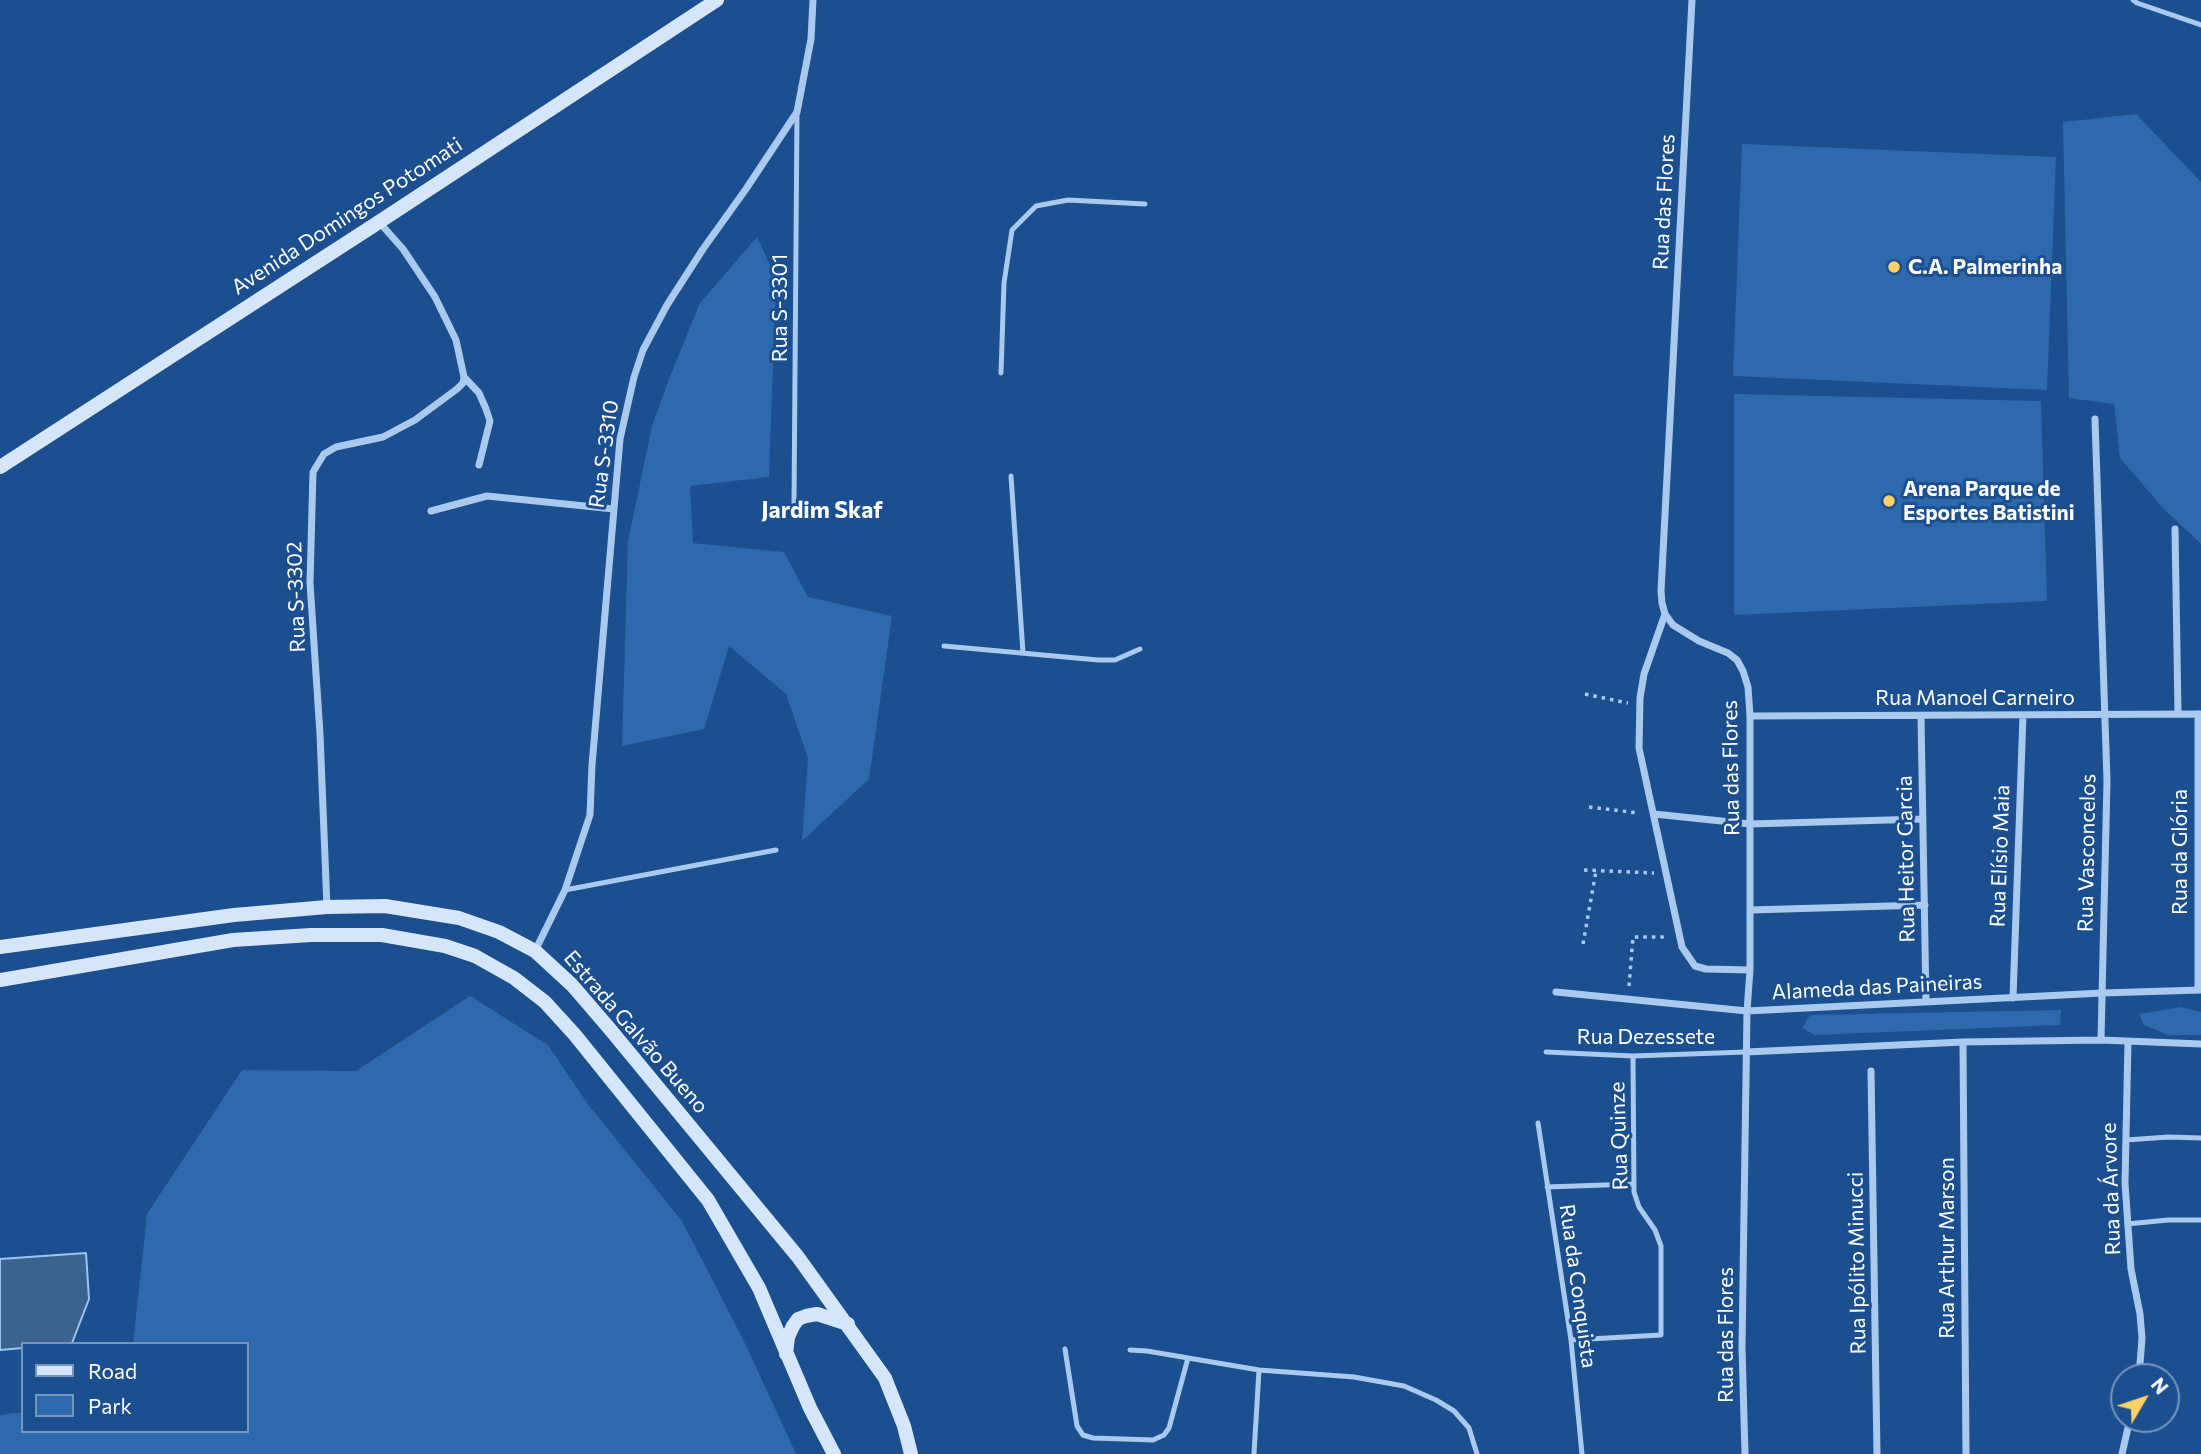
<!DOCTYPE html>
<meta charset="utf-8">
<style>
body{margin:0}
#map{position:relative;width:2201px;height:1454px;overflow:hidden;background:#1b4f8f;font-family:Commissioner,sans-serif}
canvas{display:block}
.legend{position:absolute;left:21px;top:1342px;width:228px;height:91px;box-sizing:border-box;background:#1b4f8f;border:2px solid #7695bc;margin:0;padding:9px 12px;list-style:none;font-size:21px;color:#fff}
.legend li{display:flex;align-items:center;gap:14px;height:35px}
.legend b{width:35px;border:2px solid #7695bc}
.north{position:absolute;left:2110px;top:1363px;width:70px;height:70px;box-sizing:border-box;background:#1b4f8f;border:2px solid #7695bc;border-radius:50%;rotate:51deg;font-size:19px;font-weight:700;line-height:28px;text-align:center;color:#fff}
.north::after{content:'';display:block;margin:auto;width:24px;height:32px;background:#ffd166;clip-path:polygon(50% 0,100% 100%,50% 72%,0 100%)}
</style>
<div id="map">
<canvas width="2201" height="1454"></canvas>
<ul class="legend">
<li><b style="height:9px;background:#d6e6fa"></b>Road</li>
<li><b style="height:19px;background:#2e69ad"></b>Park</li>
</ul>
<div class="north">N</div>
</div>
<script>
const context = document.querySelector('canvas').getContext('2d');
context.lineJoin = 'round';
function fill(path, color) { context.fillStyle = color; context.fill(path, 'evenodd'); }
const toPath = rows => new Path2D(rows.map(r => 'M' + r).join(''));
function strokePath(path, color, width, dash) { context.strokeStyle = color; context.lineWidth = width; context.lineCap = dash ? 'butt' : 'round'; context.setLineDash(dash || []); context.stroke(path); }
function label(font, color, halo, rows, align = 'center') {
  context.font = font + ' Commissioner,sans-serif'; context.lineWidth = 6; context.setLineDash([]); context.textBaseline = 'middle'; context.strokeStyle = halo; context.fillStyle = color; for (const [text, x, y, turn = 0] of rows) {
    context.save(); context.translate(x, y); context.rotate((+turn || 0) * Math.PI / 180); context.textAlign = isNaN(turn) ? turn : align; if (halo) context.strokeText(text, 0, 0); context.fillText(text, 0, 0); context.restore();
  }
}
const green = toPath([
 [2136,114,2201,182,2201,544,2163,508,2120,458,2114,404,2069,398,2063,122],
 [1742,144,2056,157,2047,390,1733,376],
 [757,237,776,278,769,477,690,486,693,543,784,552,808,597,892,616,869,779,802,841,808,758,786,694,729,646,704,729,622,746,628,541,652,426,669,379,700,303],
 [1734,394,2041,401,2047,601,1734,615],
 [470,996,548,1045,587,1103,682,1221,745,1343,796,1454,0,1454,0,1415,23,1412,23,1431,247,1431,247,1344,133,1344,147,1214,242,1070,356,1071],
 [2180,1007,2201,1012,2201,1035,2168,1035,2144,1025,2139,1014],
 [2061,1010,2060,1025,1815,1035,1802,1028,1810,1015]
]);
const water = toPath([
 [86,1253,89,1299,72,1343,23,1344,23,1348,0,1350,0,1259,86,1253]
]);
const path = toPath([
 [1585,694,1628,703],
 [1589,807,1638,813],
 [1584,870,1654,873],
 [1583,944,1596,871],
 [1629,986,1633,937,1667,937]
]);
const lane = toPath([
 [2133,0,2137,3,2201,25],
 [1001,373,1004,283,1012,230,1036,206,1068,200,1145,204],
 [1011,476,1023,653],
 [794,505,797,112],
 [944,646,1098,660,1115,660,1140,649],
 [565,890,776,850],
 [1546,1052,1633,1056,1746,1052],
 [1538,1123,1571,1340,1582,1454],
 [2126,1140,2169,1137,2201,1138],
 [1547,1187,1633,1184],
 [2127,1224,2168,1220,2201,1220],
 [1571,1340,1661,1335,1661,1246,1655,1230,1639,1207,1634,1192,1633,1056],
 [1065,1349,1077,1426,1083,1435,1093,1438,1153,1440,1164,1435,1169,1428,1188,1358],
 [1130,1350,1147,1351,1259,1370,1354,1377,1404,1386,1436,1400,1454,1411,1469,1428,1477,1454],
 [1254,1454,1259,1370]
]);
const street = toPath([
 [1692,0,1661,591,1662,603,1665,614,1673,625,1699,641,1728,653,1737,660,1743,671,1748,687,1750,716,1750,970,1747,1011,1742,1347,1745,1454],
 [379,222,403,249,435,297,456,340,464,377,479,393,486,409,490,421,479,465],
 [2095,419,2107,781,2101,1040],
 [431,511,487,496,614,509],
 [2175,529,2178,713],
 [1665,614,1644,674,1640,698,1639,748,1682,947,1695,966,1706,969,1750,970],
 [2198,714,2198,990],
 [1750,716,2201,714],
 [1921,716,1926,1002],
 [1654,814,1750,824,1923,819],
 [327,907,320,734,310,583,313,472,324,454,336,447,383,437,415,420,457,389,463,383,464,377],
 [1750,910,1925,905],
 [535,951,565,890,590,815,592,765,620,439,634,377,643,350,667,305,703,249,746,189,797,112,811,39,813,0],
 [1556,992,1747,1011,2102,993,2201,990],
 [2013,998,2023,715],
 [1963,1042,1966,1454],
 [2128,1042,2125,1183,2131,1269,2140,1314,2142,1338,2139,1377],
 [1746,1052,1963,1042,2101,1040,2201,1044],
 [1871,1071,1877,1454],
 [2122,1454,2130,1419]
]);
const secondary = toPath([
 [0,467,379,222,717,0],
 [0,947,234,915,327,907,385,906,459,918,499,932,535,951,572,985,609,1028,798,1257,885,1378,904,1426,911,1454],
 [0,980,233,940,311,935,382,935,445,946,475,956,514,978,545,1002,575,1035,708,1200,759,1288,810,1408,834,1454],
 [786,1354,788,1337,793,1326,798,1319,806,1316,817,1314,848,1324]
]);
const markers = [
 [1894,267,7,"#ffd166"],
 [1889,501,7,"#ffd166"]
];
const streetNames = [
 ["Rua das Flores",1664,202,-87],
 ["Avenida Domingos Potomati",347,216,-33],
 ["Rua S-3301",780,308,-90],
 ["Rua S-3310",604,454,-82],
 ["Rua S-3302",296,597,-92],
 ["Rua Manoel Carneiro",1975,698],
 ["Rua das Flores",1731,768,-91],
 ["Rua da Glória",2180,852,-90],
 ["Rua Vasconcelos",2087,853,-89],
 ["Rua Elísio Maia",2000,856,-88],
 ["Rua Heitor Garcia",1906,859,-91],
 ["Alameda das Paineiras",1877,987,-3],
 ["Estrada Galvão Bueno",636,1032,49],
 ["Rua Dezessete",1646,1037],
 ["Rua Quinze",1619,1136,-92],
 ["Rua da Árvore",2111,1189,-92],
 ["Rua Arthur Marson",1947,1248,-90],
 ["Rua Ipólito Minucci",1857,1263,-91],
 ["Rua da Conquista",1578,1286,82],
 ["Rua das Flores",1726,1335,-90]
];
const poiNames = [
 ["C.A. Palmerinha",1908,267],
 ["Arena Parque de",1903,489],
 ["Esportes Batistini",1903,513]
];
const neighbourhoodNames = [
 ["Jardim Skaf",822,510]
];
fill(green, '#2e69ad');
fill(water, '#3c6290');
strokePath(water, '#9cc4f0', 2);
strokePath(path, '#a9c9ee', 3.5, [3.5, 5]);
strokePath(lane, '#a9c9ee', 5);
strokePath(street, '#a9c9ee', 7);
strokePath(secondary, '#d6e6fa', 14);
for (const [x, y, r, color] of markers) { const dot = new Path2D(); dot.arc(x, y, r, 0, 2 * Math.PI); context.fillStyle = color; context.fill(dot); strokePath(dot, '#1b4f8f', 2.5); }
label('21px', '#fff', '#1b4f8f', streetNames);
label('bold 21px', '#fff', '#1b4f8f', poiNames, 'left');
label('bold 23px', '#fff', '#1b4f8f', neighbourhoodNames);
</script>
